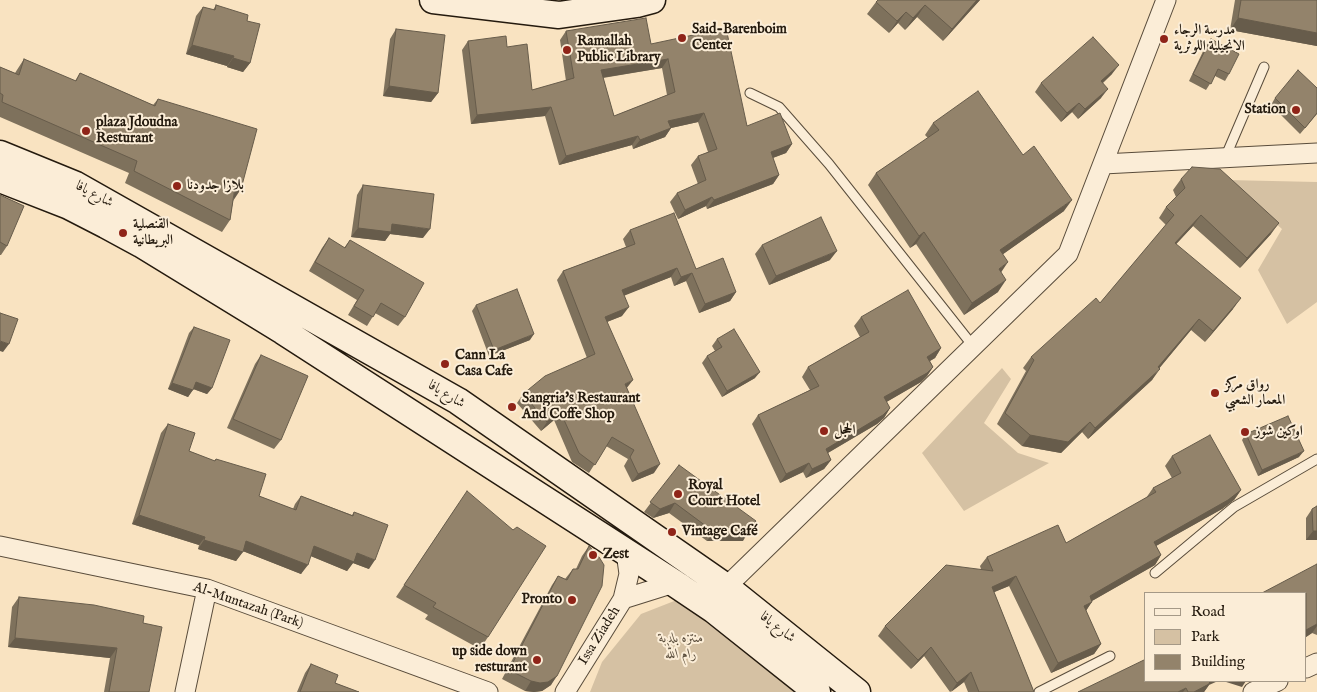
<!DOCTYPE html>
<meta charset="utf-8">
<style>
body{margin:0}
#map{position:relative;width:1317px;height:692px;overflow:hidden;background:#f9e3c1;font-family:"IM FELL English",serif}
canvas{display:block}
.legend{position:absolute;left:1144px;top:592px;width:162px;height:90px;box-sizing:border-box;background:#fbedd7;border:1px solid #a59987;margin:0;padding:6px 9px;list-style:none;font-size:15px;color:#241a0e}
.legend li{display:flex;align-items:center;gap:10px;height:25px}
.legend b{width:25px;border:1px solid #a59987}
</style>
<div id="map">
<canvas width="1317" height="692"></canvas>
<ul class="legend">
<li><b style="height:6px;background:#fbedd7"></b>Road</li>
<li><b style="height:14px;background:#d5c1a3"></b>Park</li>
<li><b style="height:14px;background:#93836b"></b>Building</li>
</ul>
</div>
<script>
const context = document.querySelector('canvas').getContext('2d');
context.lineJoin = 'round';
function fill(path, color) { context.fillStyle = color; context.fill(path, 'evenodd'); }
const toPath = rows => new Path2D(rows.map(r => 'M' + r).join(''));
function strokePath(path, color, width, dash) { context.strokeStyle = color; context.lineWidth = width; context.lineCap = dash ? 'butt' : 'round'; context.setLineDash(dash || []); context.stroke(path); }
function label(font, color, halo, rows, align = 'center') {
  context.font = font + ' "IM FELL English",Amiri,serif'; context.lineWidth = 4; context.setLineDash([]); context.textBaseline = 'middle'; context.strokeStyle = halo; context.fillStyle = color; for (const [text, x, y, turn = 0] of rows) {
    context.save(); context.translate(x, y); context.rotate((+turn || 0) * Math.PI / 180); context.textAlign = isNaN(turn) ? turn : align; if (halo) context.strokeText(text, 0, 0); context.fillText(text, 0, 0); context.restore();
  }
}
const green = toPath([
 [1227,180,1317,182,1317,302,1287,324,1258,270,1282,229],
 [1002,368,1011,379,984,423,1018,453,1049,463,964,511,922,453],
 [687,596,806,692,590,692,602,662,641,614]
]);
const lane = toPath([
 [750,93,779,107,829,164,973,346],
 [1225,158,1264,67],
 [1155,573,1234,507,1317,459],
 [1039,692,1110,656]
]);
const street = toPath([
 [1103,164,1317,153],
 [0,546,207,589,488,692],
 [714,586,726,587,1068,254,1166,0],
 [623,599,629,574,626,552],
 [1306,668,1317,663],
 [185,692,207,589],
 [565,692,623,599,674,583,682,584],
 [1253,692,1278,681]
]);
const secondary = toPath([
 [433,0,559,15,637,4,652,0],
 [0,154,76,185,458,401,726,587,857,692],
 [0,179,69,206,106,225,141,244,283,331,674,583,714,610,817,692]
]);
const wall = toPath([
 [980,0,943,41,917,17,905,30,898,23,889,33,867,14,876,2],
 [1235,0,1317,0,1317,46,1230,30],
 [216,5,247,21,250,63,243,72,227,67,227,66,186,54,196,16,203,7,213,10],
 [396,29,438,93,431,102,383,96,390,39],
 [566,31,651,44,747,126,792,144,786,153,773,158,779,175,773,184,707,209,706,206,678,219,670,202,677,193,698,184,691,165,698,156,708,152,698,122,671,128,665,137,633,149,632,145,559,165,545,116,471,124,462,50,468,41,507,47,532,90,566,81,560,40],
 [662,68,667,95,614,116,603,78],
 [1211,39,1229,74,1225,81,1215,76,1206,90,1189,81,1206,45],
 [24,59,75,81,80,73,153,105,158,99,233,201,230,220,222,232,125,183,129,173,0,117,0,67,15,73],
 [1112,74,1103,83,1101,98,1078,119,1072,112,1061,122,1035,92,1041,83],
 [1317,88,1317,114,1300,134,1271,105,1275,98],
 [933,123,1023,155,1064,211,1003,254,998,292,964,315,916,244,910,248,868,185,876,173,928,138,925,135],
 [1181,179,1271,234,1240,268,1193,226,1176,244,1233,309,1205,342,1191,330,1159,368,1152,380,1088,439,1082,432,1061,453,1022,446,997,424,1026,371,1023,368,1031,357,1100,303,1166,225,1159,218,1166,207,1176,197,1173,190],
 [363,185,423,238,390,234,385,241,351,237,357,195],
 [0,195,7,246,1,255,0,255],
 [630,230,736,292,730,301,699,313,686,281,674,286,671,277,624,295,622,316,607,322,627,388,654,473,632,482,624,466,628,459,606,446,589,473,572,462,554,420,541,431,517,403,523,394,587,358,557,280,563,271,626,247,623,239],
 [329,238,344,248,350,240,405,317,398,326,375,313,367,326,348,315,357,300,309,271,322,248],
 [762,245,830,260,769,285,755,254],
 [476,305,530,340,489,356,472,311],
 [861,317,941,348,935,358,930,361,933,367,927,376,921,382,886,402,890,408,884,418,877,424,828,453,831,460,824,469,806,478,803,472,780,483,752,424,758,415,810,390,802,377,808,367,860,337,854,326],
 [194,327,212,388,207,394,193,389,188,397,168,389,189,333],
 [717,339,755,378,722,397,702,363,707,356,715,351,712,346],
 [261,355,281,440,274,449,227,428,255,364],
 [168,424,189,451,214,461,216,459,259,496,293,509,295,504,301,496,352,515,354,512,369,569,353,563,347,571,311,556,301,574,243,551,236,561,198,549,199,545,132,524,161,433],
 [1246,434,1299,457,1258,476,1242,440],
 [1172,456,1241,490,1234,500,1222,509,1156,546,1161,555,1155,565,1092,601,1086,611,1101,644,1094,654,1051,673,1009,586,994,592,1034,692,968,692,964,682,950,692,924,656,911,669,878,636,885,626,981,569,980,566,987,557,1066,543,1146,498,1153,488,1172,478,1165,466],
 [679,465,743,541,707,541,669,513,653,518,644,512],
 [459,503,488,637,480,649,425,619,428,615,396,597],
 [1317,506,1317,540,1306,540,1306,518,1312,509],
 [589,546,551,685,542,691,534,692,525,691,502,679,552,585,558,576,565,579,573,569,576,569,582,556],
 [1317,564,1317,635,1312,633,1306,637,1306,593],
 [19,597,143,623,149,692,104,692,110,658,8,647,12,607],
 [311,664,335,683,359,692,297,692,305,673],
 [1209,685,1204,692,1078,692]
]);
const shadedWall = toPath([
 [977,0,980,0,943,41,952,29],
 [925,5,917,17,905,30,913,18],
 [906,12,898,23,889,33,897,21],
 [1238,18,1317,33,1317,46,1230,30],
 [192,45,234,56,227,66,186,54],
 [233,58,250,63,243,72,227,67],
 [668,59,662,68,594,79,601,70],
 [1119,65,1112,74,1094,90,1101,81],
 [389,86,438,93,431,102,383,96],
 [1108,89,1101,98,1078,119,1085,109],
 [1079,103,1072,112,1061,122,1067,113],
 [551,107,545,116,471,124,477,115],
 [704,113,698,122,662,130,668,121],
 [671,128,665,137,633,149,640,140],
 [638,136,632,145,559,165,566,156],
 [792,144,786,153,764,161,771,152],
 [779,175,773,184,707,209,714,200],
 [235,187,241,189,233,201],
 [712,197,706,206,678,219,685,210],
 [1072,200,1064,211,992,262,1000,250],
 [1201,215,1193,226,1167,254,1175,243],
 [1279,223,1271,234,1240,268,1247,258],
 [392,224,430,229,423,238,390,234,385,241,351,237,358,228],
 [924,232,916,244,910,248,919,236],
 [837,251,830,260,769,285,776,276],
 [1008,262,1000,274,999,269],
 [677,268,671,277,616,299,622,290],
 [692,273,686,281,674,286,681,277],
 [1006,280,998,292,964,315,972,303],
 [736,292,730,301,699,313,705,304],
 [1241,298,1233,309,1205,342,1213,331],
 [629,307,622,316,599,325,605,317],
 [1199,319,1191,330,1153,376,1160,369,1152,380,1088,439,1095,428,1158,367],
 [534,334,530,340,489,356,494,350],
 [0,341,9,344,3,352,0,351],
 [941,348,935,358,921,366,927,357],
 [933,367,927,376,921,382,878,407,884,397],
 [760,372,755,378,722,397,727,391],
 [633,380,626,389,625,384],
 [196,382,212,388,207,394,191,388],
 [172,383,193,390,188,397,168,389],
 [890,408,884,418,877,424,819,458,826,449],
 [560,411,554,420,541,431,547,422],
 [1090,422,1082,432,1061,453,1022,446,1030,435],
 [1304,451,1299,457,1258,476,1262,470],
 [831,460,824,469,806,478,812,469],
 [809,463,803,472,780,483,786,474],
 [660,464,654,473,632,482,638,474],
 [1241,490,1234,500,1222,509,1147,551,1154,542],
 [675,503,669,513,653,518,660,509],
 [139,515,205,537,199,545,132,524],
 [749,531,743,541,707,541,714,532],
 [1313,531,1317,531,1317,540,1306,540],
 [204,540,243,552,236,561,198,549],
 [246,541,308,565,301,574,240,550],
 [314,546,357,553,375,560,369,569,353,563,347,571,308,555],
 [1161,555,1155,565,1083,606,1090,596],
 [1016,576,1009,586,985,596,992,587],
 [1092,602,1085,612,1084,606],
 [1317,624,1317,626,1312,633,1306,637,1306,630],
 [15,638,117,648,110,658,8,647],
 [1101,644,1094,654,1051,673,1058,663],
 [931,647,924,656,911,669,918,660],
 [971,672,964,682,951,692,957,683],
 [557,676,551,685,542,691,534,692,525,691,531,681],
 [1209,681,1218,681,1209,685,1204,692,1194,692],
 [1223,681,1246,681,1242,687],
 [1186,688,1183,692,1178,692]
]);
const building = toPath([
 [878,0,977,0,952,29,925,5,913,18,906,12,897,21,876,2,878,0],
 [1241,0,1317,0,1317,33,1238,18,1241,0],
 [216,5,248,15,247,21,260,24,250,63,233,58,234,56,192,45,203,7,215,10,216,5],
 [646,18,651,44,726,28,747,126,780,113,792,144,771,152,779,175,714,200,712,197,685,210,677,193,706,180,698,156,717,149,704,113,668,121,671,128,640,140,638,136,566,156,551,107,477,115,468,41,506,36,507,47,527,44,532,90,574,78,566,31,646,18],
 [668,59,675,92,614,116,601,70,668,59],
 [396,29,445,35,438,93,389,86,396,29],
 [1093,37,1119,65,1101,81,1108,89,1085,109,1079,103,1067,113,1041,83,1093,37],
 [1211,39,1239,54,1229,74,1218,69,1211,84,1193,74,1211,39],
 [24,59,76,81,80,73,155,106,158,99,257,129,241,189,235,187,230,220,134,171,137,161,2,102,3,95,0,93,0,67,19,75,24,59],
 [1298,70,1317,88,1317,113,1305,128,1275,98,1298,70],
 [978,91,1023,155,1034,146,1072,200,1000,250,1008,262,999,269,1006,280,972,303,924,232,919,236,876,173,939,130,933,123,978,91],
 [1192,167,1220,169,1279,223,1247,258,1201,215,1175,243,1241,298,1213,331,1199,319,1158,367,1160,369,1095,428,1090,422,1068,442,1030,435,1005,413,1034,360,1031,357,1096,298,1100,303,1174,215,1166,207,1185,188,1181,179,1192,167],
 [363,185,434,194,430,229,392,224,391,232,358,228,363,185],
 [0,195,24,206,7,246,0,242,0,195],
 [674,213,696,269,723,258,736,292,705,304,692,273,681,277,677,268,622,290,629,307,605,317,633,380,625,384,660,464,638,474,630,457,634,450,612,437,595,465,579,453,560,411,547,422,523,394,545,376,595,354,563,271,635,244,630,230,674,213],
 [821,217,837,251,776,276,762,245,821,217],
 [329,238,345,248,350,240,424,283,405,317,381,303,373,317,354,306,364,290,315,262,329,238],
 [517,289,534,334,494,350,476,305,517,289],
 [908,290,941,348,927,357,933,367,927,373,884,397,890,408,883,415,826,449,831,460,812,469,809,463,786,474,758,415,819,386,808,367,869,332,861,317,908,290],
 [0,313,18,319,9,344,0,341,0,313],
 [194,327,230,340,212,388,196,382,193,390,172,383,194,327],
 [734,329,760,372,727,391,707,356,722,347,717,339,734,329],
 [261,355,308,376,281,440,233,419,261,355],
 [1288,416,1304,451,1262,470,1246,434,1288,416],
 [168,424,195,433,189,451,215,461,216,459,266,474,259,496,296,510,301,496,353,516,354,512,388,525,375,560,357,553,354,562,314,546,308,565,246,541,243,552,204,540,205,537,139,515,168,424],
 [1210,435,1241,490,1228,500,1154,542,1161,555,1090,596,1092,602,1084,606,1101,644,1058,663,1016,576,992,587,1034,692,979,692,971,672,957,683,931,647,918,660,885,626,946,565,993,571,987,557,1058,525,1066,543,1156,492,1153,488,1181,473,1172,456,1210,435],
 [679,465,756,521,749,531,714,532,675,503,660,509,650,502,679,465],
 [467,491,513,530,517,527,546,546,488,637,433,607,436,603,404,585,467,491],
 [1317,506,1317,531,1313,531,1312,509,1317,506],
 [589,546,599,557,604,565,602,586,557,676,548,682,540,683,531,681,509,670,558,576,567,580,573,569,578,569,589,546],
 [1317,564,1317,624,1306,630,1306,593,1262,593,1317,564],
 [19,597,94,605,144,616,143,623,162,627,149,692,109,692,117,648,15,638,19,597],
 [1146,659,1146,681,1210,681,1209,684,1194,692,1188,692,1186,688,1178,692,1078,692,1146,659],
 [311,664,338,675,335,683,359,692,300,692,311,664]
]);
const markers = [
 [682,38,5,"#8f2418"],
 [1164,39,5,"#8f2418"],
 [567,50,5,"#8f2418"],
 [1296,110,5,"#8f2418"],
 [86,131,5,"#8f2418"],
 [177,186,5,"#8f2418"],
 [123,233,5,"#8f2418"],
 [445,364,5,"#8f2418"],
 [1215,393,5,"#8f2418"],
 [512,407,5,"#8f2418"],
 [824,431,5,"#8f2418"],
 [1245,432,5,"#8f2418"],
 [678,494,5,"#8f2418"],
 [672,532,5,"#8f2418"],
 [593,555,5,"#8f2418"],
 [572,600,5,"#8f2418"],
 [537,660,5,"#8f2418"]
];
const poiNames = [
 ["Said-Barenboim",692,30],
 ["Center",692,46],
 ["مدرسة الرجاء",1174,31],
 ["الانجيلية اللوثرية",1174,47],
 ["Ramallah",577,42],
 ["Public Library",577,58],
 ["Station",1286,110,"right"],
 ["plaza Jdoudna",96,123],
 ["Resturant",96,139],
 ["بلازا جدودنا",187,186],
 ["القنصلية",133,225],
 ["البريطانية",133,241],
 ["Cann La",455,356],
 ["Casa Cafe",455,372],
 ["رواق مركز",1225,385],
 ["المعمار الشعبي",1225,401],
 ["Sangria's Restaurant",522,399],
 ["And Coffe Shop",522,415],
 ["الحجل",834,431],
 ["اوكين شوز",1255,432],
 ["Royal",688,486],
 ["Court Hotel",688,502],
 ["Vintage Café",682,532],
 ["Zest",603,555],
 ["Pronto",562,600,"right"],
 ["up side down",527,652,"right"],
 ["resturant",527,668,"right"]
];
const streetNames = [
 ["شارع يافا",94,195,28],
 ["شارع يافا",446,395,31],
 ["Al-Muntazah (Park)",248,606,19],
 ["شارع يافا",777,628,38],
 ["Issa Ziadeh",600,636,-58]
];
const parkNames = [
 ["منتزه بلدية",681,639],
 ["رام الله",681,655]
];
fill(green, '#d5c1a3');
strokePath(lane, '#594c3b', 11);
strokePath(street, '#594c3b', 21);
strokePath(secondary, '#241a0e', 29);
strokePath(lane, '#fbedd7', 9);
strokePath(street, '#fbedd7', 19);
strokePath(secondary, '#fbedd7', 26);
fill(wall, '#7e715c');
fill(shadedWall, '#675c4b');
fill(building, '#93836b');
strokePath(building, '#675c4b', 1);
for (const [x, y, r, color] of markers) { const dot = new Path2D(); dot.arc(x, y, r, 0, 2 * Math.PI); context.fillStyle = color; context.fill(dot); strokePath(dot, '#fbedd7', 2); }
label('bold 14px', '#241a0e', '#fbedd7', poiNames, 'left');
label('14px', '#241a0e', '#fbedd7', streetNames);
label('italic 14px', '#594c3b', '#fbedd7', parkNames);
</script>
